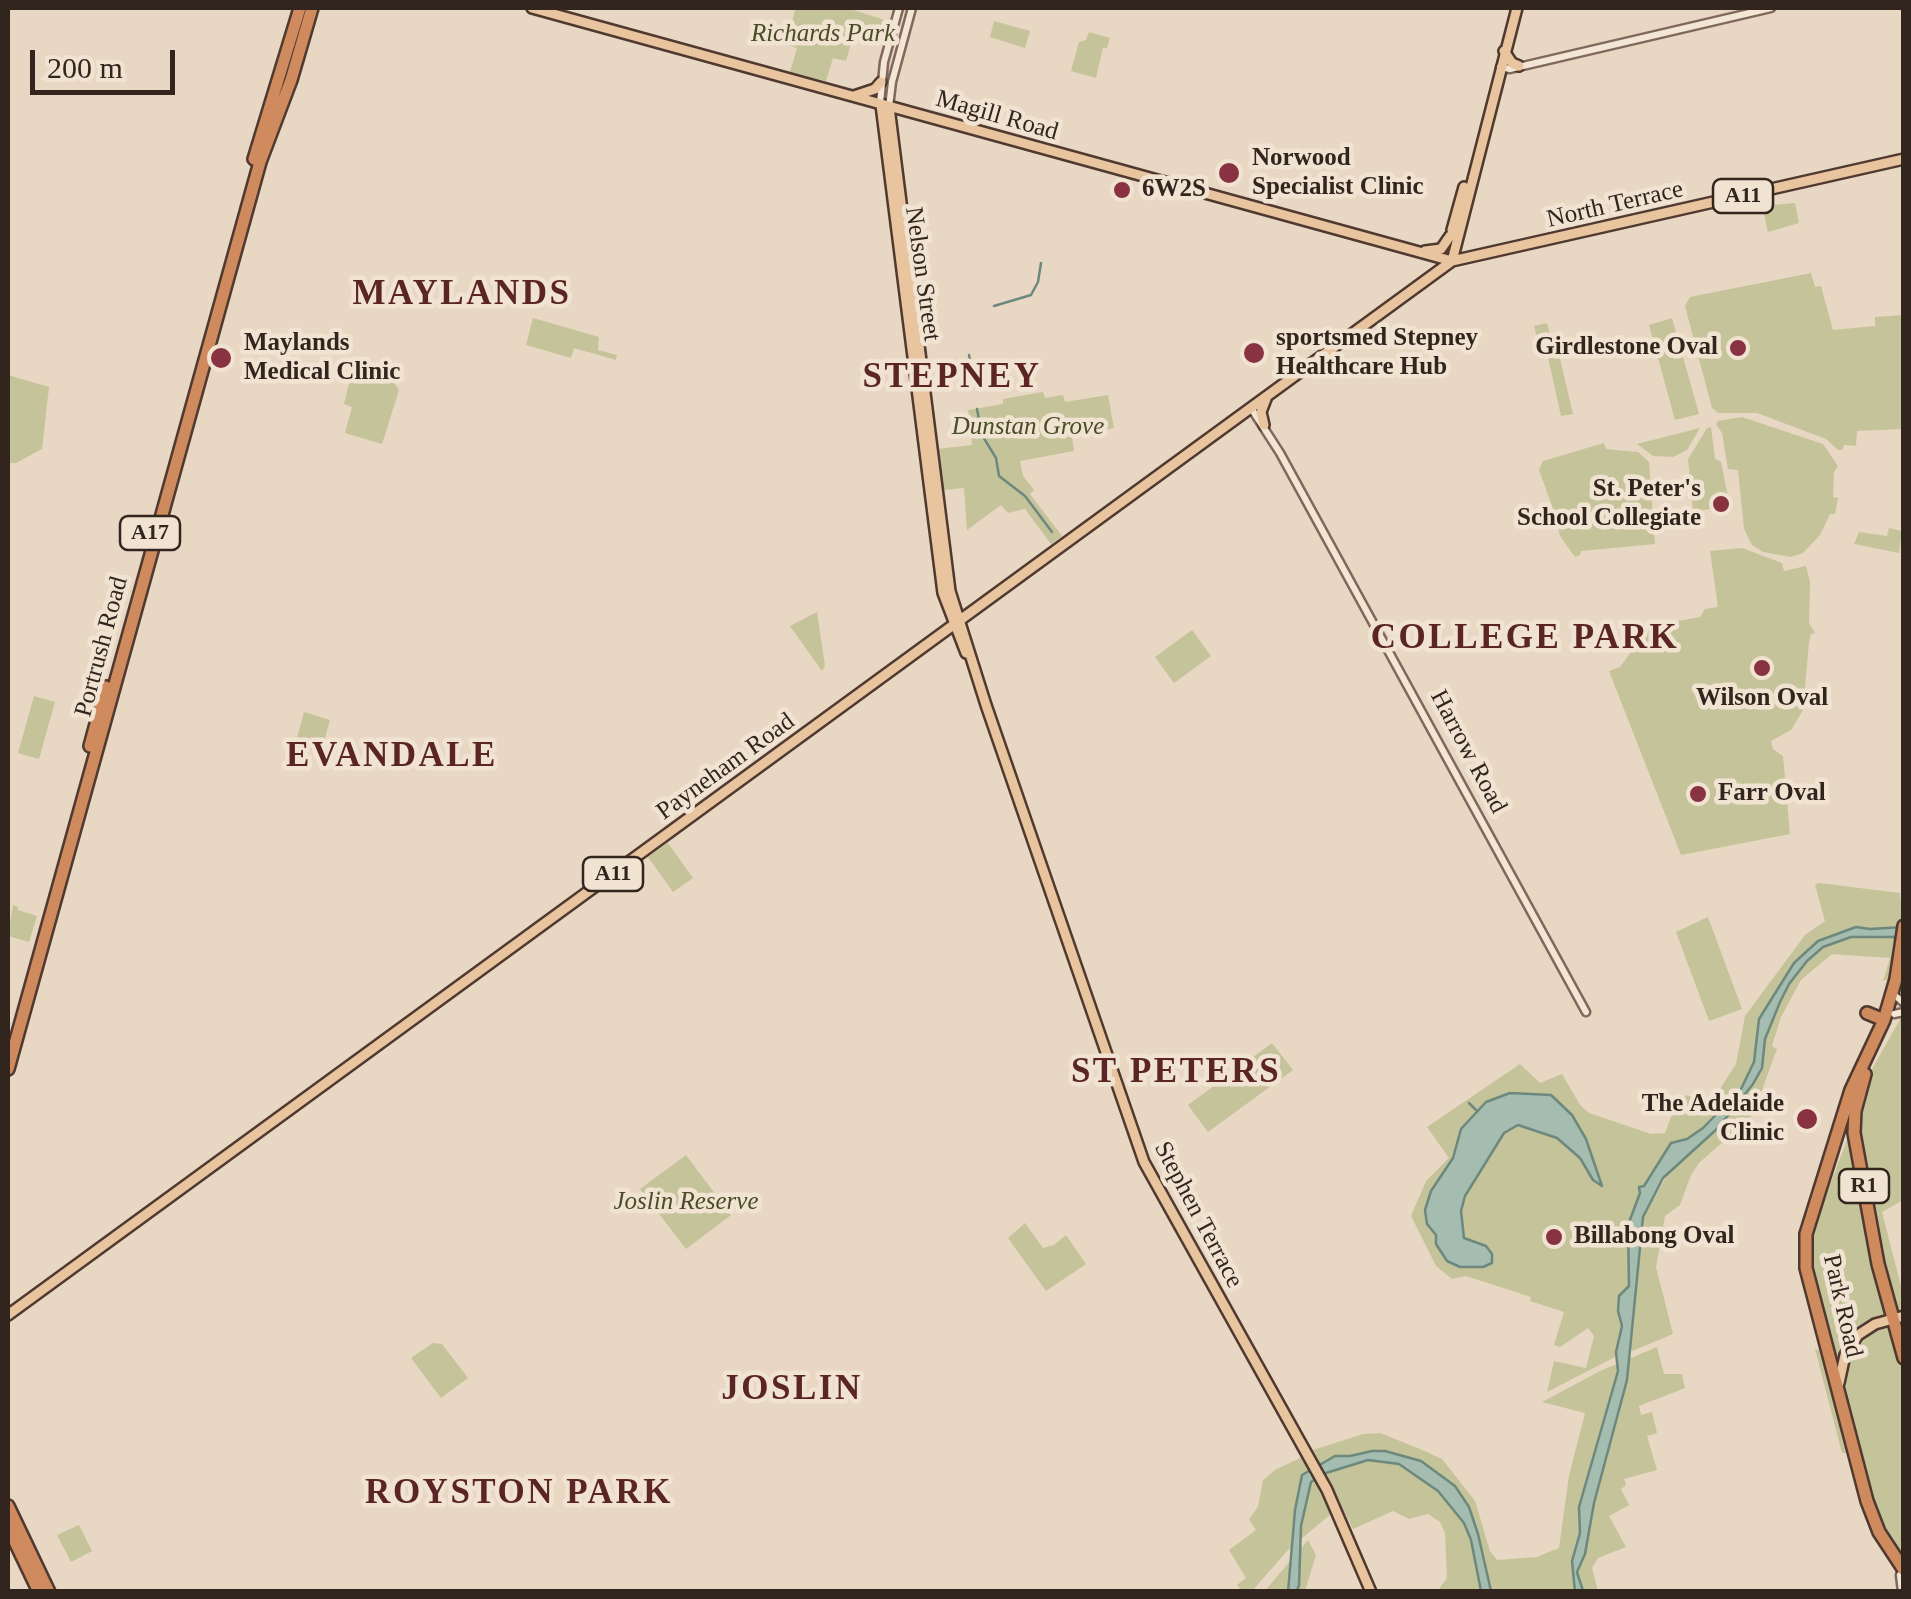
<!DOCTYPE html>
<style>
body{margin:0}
#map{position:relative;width:1911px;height:1599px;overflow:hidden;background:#e8d7c3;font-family:"Times New Roman",serif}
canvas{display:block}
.frame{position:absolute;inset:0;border:10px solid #32251e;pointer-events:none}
.scale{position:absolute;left:30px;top:50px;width:145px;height:45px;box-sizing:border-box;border:5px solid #32251e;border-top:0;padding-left:12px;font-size:30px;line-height:35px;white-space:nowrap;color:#32251e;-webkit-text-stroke:8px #f1e3d2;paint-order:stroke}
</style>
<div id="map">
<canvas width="1911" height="1599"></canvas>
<div class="frame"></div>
<div class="scale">200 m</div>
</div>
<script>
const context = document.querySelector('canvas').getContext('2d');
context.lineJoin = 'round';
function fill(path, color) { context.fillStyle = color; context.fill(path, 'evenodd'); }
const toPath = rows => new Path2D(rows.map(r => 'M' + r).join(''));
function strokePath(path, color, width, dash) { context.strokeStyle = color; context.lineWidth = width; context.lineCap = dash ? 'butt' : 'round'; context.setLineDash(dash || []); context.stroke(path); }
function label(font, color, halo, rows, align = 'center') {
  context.font = font + ' "Times New Roman",serif'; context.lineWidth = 9; context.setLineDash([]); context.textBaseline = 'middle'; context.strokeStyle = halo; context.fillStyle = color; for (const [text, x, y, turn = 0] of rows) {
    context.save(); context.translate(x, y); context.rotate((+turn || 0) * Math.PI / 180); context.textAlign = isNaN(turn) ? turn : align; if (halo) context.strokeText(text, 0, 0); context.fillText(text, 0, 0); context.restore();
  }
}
const green = toPath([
 [796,8,847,8,894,23,888,46,853,36,846,61,833,58,826,81,790,72,797,48,785,44],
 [994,21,1030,31,1025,48,990,37],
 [1089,32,1110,38,1107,48,1103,48,1096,78,1071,71,1079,42,1086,40],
 [1795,203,1799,223,1768,232,1763,210,1773,205],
 [1811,273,1815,287,1821,286,1833,330,1875,326,1875,317,1903,315,1903,429,1857,431,1856,446,1844,445,1842,450,1838,450,1826,439,1757,413,1718,413,1712,408,1685,306,1690,297],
 [533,318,599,337,598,350,617,355,616,360,574,348,571,358,526,345],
 [1672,318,1699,414,1675,420,1649,325],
 [1547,323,1553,346,1557,346,1573,414,1561,416,1546,348,1540,349,1534,326],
 [352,371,394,383,399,390,382,444,345,433,352,407,344,404],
 [8,375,49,387,42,449,16,463,8,463],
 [1043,392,1045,398,1063,395,1065,402,1108,395,1114,428,1072,436,1074,451,1020,461,1023,476,1034,490,1030,494,1062,536,1051,544,1025,509,1008,513,1001,505,967,530,964,488,942,490,937,449,972,445,968,410,1003,404,1003,399],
 [1742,417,1823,444,1838,466,1834,472,1833,497,1838,498,1835,514,1830,514,1820,535,1803,553,1791,557,1763,552,1752,545,1744,529,1738,470,1728,469,1722,433,1716,424,1718,421],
 [1711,427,1715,459,1721,462,1730,507,1693,511,1688,459,1707,428],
 [1700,428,1687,450,1673,457,1653,456,1637,444],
 [1604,443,1606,449,1638,452,1649,462,1655,544,1581,551,1580,555,1575,557,1560,536,1557,520,1539,470,1543,461],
 [1889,528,1902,531,1899,553,1854,544,1859,532,1887,536],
 [1742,548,1782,563,1784,571,1806,566,1810,582,1809,623,1815,633,1811,634,1809,642,1803,710,1791,730,1771,741,1773,749,1783,756,1790,834,1681,855,1609,671,1620,667,1646,631,1661,624,1700,617,1705,609,1718,607,1710,551],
 [817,612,825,666,822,671,790,626],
 [1192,630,1211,656,1174,683,1155,657],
 [34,696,55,702,39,759,18,753],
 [304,712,330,720,321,752,295,745],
 [668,843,693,878,673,892,648,857],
 [1819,883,1900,893,1903,926,1892,978,1883,981,1890,958,1832,954,1801,980,1781,1017,1772,1046,1777,1049,1753,1115,1699,1163,1691,1175,1680,1205,1665,1216,1656,1267,1673,1334,1632,1351,1629,1347,1643,1217,1669,1172,1718,1128,1733,1105,1742,1100,1762,1068,1754,1062,1741,1089,1704,1128,1687,1139,1671,1143,1640,1192,1628,1225,1629,1284,1626,1291,1620,1293,1618,1311,1622,1326,1617,1356,1547,1392,1554,1361,1586,1368,1594,1336,1588,1328,1560,1347,1554,1345,1564,1312,1530,1301,1531,1297,1466,1276,1452,1279,1436,1266,1411,1216,1426,1181,1449,1158,1427,1127,1520,1064,1540,1083,1562,1074,1580,1105,1589,1113,1651,1134,1665,1133,1676,1104,1686,1095,1711,1103,1736,1064,1745,1016,1805,935,1825,921,1815,885],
 [13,905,18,907,18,910,37,916,29,942,8,936],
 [1708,917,1742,1009,1709,1021,1676,932],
 [1903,1014,1903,1200,1882,1212,1903,1294,1903,1315,1896,1317,1883,1274,1857,1129,1867,1078],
 [1272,1043,1293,1070,1208,1132,1188,1105],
 [1849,1126,1889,1319,1857,1333,1844,1348,1837,1365,1807,1267,1813,1212,1819,1214,1847,1140],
 [686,1155,731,1215,686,1249,640,1189],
 [1025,1223,1043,1248,1054,1245,1066,1235,1086,1264,1046,1291,1008,1238],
 [1890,1324,1903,1374,1903,1565,1881,1532,1843,1378,1846,1361,1860,1338],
 [433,1343,442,1344,468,1378,441,1398,411,1358],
 [1657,1347,1664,1374,1682,1374,1685,1388,1639,1406,1641,1415,1652,1412,1657,1433,1647,1436,1657,1470,1624,1479,1626,1485,1621,1489,1629,1505,1609,1516,1626,1547,1598,1558,1592,1568,1598,1591,1443,1591,1439,1589,1447,1578,1445,1533,1440,1522,1428,1514,1409,1519,1393,1511,1353,1529,1313,1450,1363,1434,1380,1433,1420,1449,1442,1459,1475,1501,1490,1551,1497,1560,1537,1557,1559,1548,1569,1476,1585,1413,1542,1402,1600,1371],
 [1815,1349,1823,1352,1850,1453,1842,1453],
 [1302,1457,1332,1513,1288,1550,1252,1591,1242,1591,1237,1585,1246,1578,1229,1550,1256,1530,1249,1519,1258,1507,1263,1480,1275,1470],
 [79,1525,92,1551,71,1562,57,1535],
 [1308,1540,1316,1555,1305,1591,1264,1592]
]);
const water = toPath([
 [1856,927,1870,929,1903,927,1903,941,1893,937,1851,937,1823,947,1807,961,1789,984,1780,1002,1765,1039,1762,1068,1753,1084,1718,1128,1663,1178,1643,1217,1627,1380,1594,1503,1585,1554,1577,1572,1583,1591,1575,1592,1572,1561,1580,1533,1579,1507,1618,1371,1616,1352,1622,1326,1618,1311,1619,1296,1629,1286,1628,1225,1640,1193,1639,1187,1644,1186,1671,1143,1687,1139,1703,1128,1741,1089,1754,1062,1759,1019,1794,963,1818,941,1856,927],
 [1510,1093,1551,1095,1572,1115,1586,1139,1602,1186,1593,1180,1580,1158,1557,1138,1518,1125,1504,1133,1465,1196,1461,1211,1464,1238,1486,1246,1492,1254,1492,1263,1483,1267,1460,1267,1447,1261,1436,1244,1436,1235,1427,1224,1425,1210,1431,1191,1453,1158,1461,1129,1486,1102,1510,1093],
 [1372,1451,1385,1451,1421,1461,1455,1486,1469,1507,1478,1534,1491,1591,1481,1591,1471,1540,1464,1523,1438,1491,1399,1464,1368,1460,1326,1473,1311,1482,1301,1526,1299,1585,1297,1591,1288,1592,1295,1510,1302,1475,1335,1456,1350,1456,1372,1451]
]);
const stream = toPath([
 [994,306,1031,295,1038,282,1041,263],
 [969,355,974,383],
 [977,409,982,435,996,458,999,476,1025,496,1052,532],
 [1469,1103,1476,1110]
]);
const minor = toPath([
 [1500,67,1510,69,1771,8],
 [880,103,884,62,899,8],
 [889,107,892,82,912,8],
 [1251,408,1280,453,1586,1012],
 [1893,994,1904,1003],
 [1894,1014,1904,1012],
 [1900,1575,1902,1592]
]);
const major = toPath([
 [532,8,1452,261,1904,159],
 [1504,51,1512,63,1519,66],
 [854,96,875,89,881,82],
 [881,105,943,593,966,653],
 [889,107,950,591,986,705,1144,1162,1327,1490,1371,1592],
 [1452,230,1464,187],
 [1425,251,1441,249,1450,236],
 [1452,261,1517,8],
 [1264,425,1261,412,1266,399],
 [8,1315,1452,261],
 [1839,1383,1845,1355,1858,1335,1875,1324,1904,1316]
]);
const highway = toPath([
 [254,159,300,8],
 [90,746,106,687],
 [1904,926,1896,979,1884,1020,1851,1090,1806,1234,1806,1268,1867,1501,1879,1532,1904,1570],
 [1867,1013,1884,1020],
 [8,1069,260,162,291,80,312,8],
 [1865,1074,1855,1111,1854,1133,1878,1264,1904,1358],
 [8,1506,49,1592],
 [8,1527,39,1592]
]);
const markers = [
 [1229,173,12,"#893342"],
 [1122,190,10,"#893342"],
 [1738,348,10,"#893342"],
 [1254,353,12,"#893342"],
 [221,358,12,"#893342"],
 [1721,504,10,"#893342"],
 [1762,668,10,"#893342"],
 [1698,794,10,"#893342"],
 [1807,1119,12,"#893342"],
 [1554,1237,10,"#893342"]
];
const shields = [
 [1743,196,60],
 [150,533,60],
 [613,874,60],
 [1864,1186,50]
];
const shieldNames = [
 ["A11",1743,196],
 ["A17",150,533],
 ["A11",613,874],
 ["R1",1864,1186]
];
const parkNames = [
 ["Richards Park",823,34],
 ["Dunstan Grove",1028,427],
 ["Joslin Reserve",686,1202]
];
const streetNames = [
 ["Magill Road",997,116,16],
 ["North Terrace",1615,205,-13],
 ["Nelson Street",922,274,82],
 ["Portrush Road",102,647,-75],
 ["Harrow Road",1468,752,62],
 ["Payneham Road",726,767,-36],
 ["Stephen Terrace",1198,1215,62],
 ["Park Road",1842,1306,77]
];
const poiNames = [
 ["Norwood",1252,159],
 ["Specialist Clinic",1252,188],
 ["6W2S",1142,190],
 ["sportsmed Stepney",1276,339],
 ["Healthcare Hub",1276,368],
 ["Maylands",244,344],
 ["Medical Clinic",244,373],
 ["Girdlestone Oval",1718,348,"right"],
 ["St. Peter's",1701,490,"right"],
 ["School Collegiate",1701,519,"right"],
 ["Wilson Oval",1762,699,"center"],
 ["Farr Oval",1718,794],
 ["The Adelaide",1784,1105,"right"],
 ["Clinic",1784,1134,"right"],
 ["Billabong Oval",1574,1237]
];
const districtNames = [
 ["MAYLANDS",462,295],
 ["STEPNEY",952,378],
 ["COLLEGE PARK",1525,639],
 ["EVANDALE",392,757],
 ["ST PETERS",1176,1073],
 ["JOSLIN",792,1390],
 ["ROYSTON PARK",519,1494]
];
fill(green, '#c5c399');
fill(water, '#a5bcb1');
strokePath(water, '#6d897d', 2.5);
strokePath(stream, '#6d897d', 2.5);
strokePath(minor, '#80695c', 11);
strokePath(major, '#4f3930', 14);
strokePath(highway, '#4f3930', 16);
strokePath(minor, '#f4e6d5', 6);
strokePath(major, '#e8c59f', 9);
strokePath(highway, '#cf8a5d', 11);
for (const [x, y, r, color] of markers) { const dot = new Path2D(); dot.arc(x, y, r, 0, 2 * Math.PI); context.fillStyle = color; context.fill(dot); strokePath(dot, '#f1e3d2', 4); }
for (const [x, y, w] of shields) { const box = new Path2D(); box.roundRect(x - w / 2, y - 17, w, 34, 8); context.fillStyle = '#f1e3d2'; context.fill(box); strokePath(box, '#32251e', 2.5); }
label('bold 22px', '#32251e', null, shieldNames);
label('italic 25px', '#494c27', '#f1e3d2', parkNames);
label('25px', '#32251e', '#f1e3d2', streetNames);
label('bold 25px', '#32251e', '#f1e3d2', poiNames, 'left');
context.letterSpacing = '2.5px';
label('bold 35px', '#5a2523', '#f1e3d2', districtNames);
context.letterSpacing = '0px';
</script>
